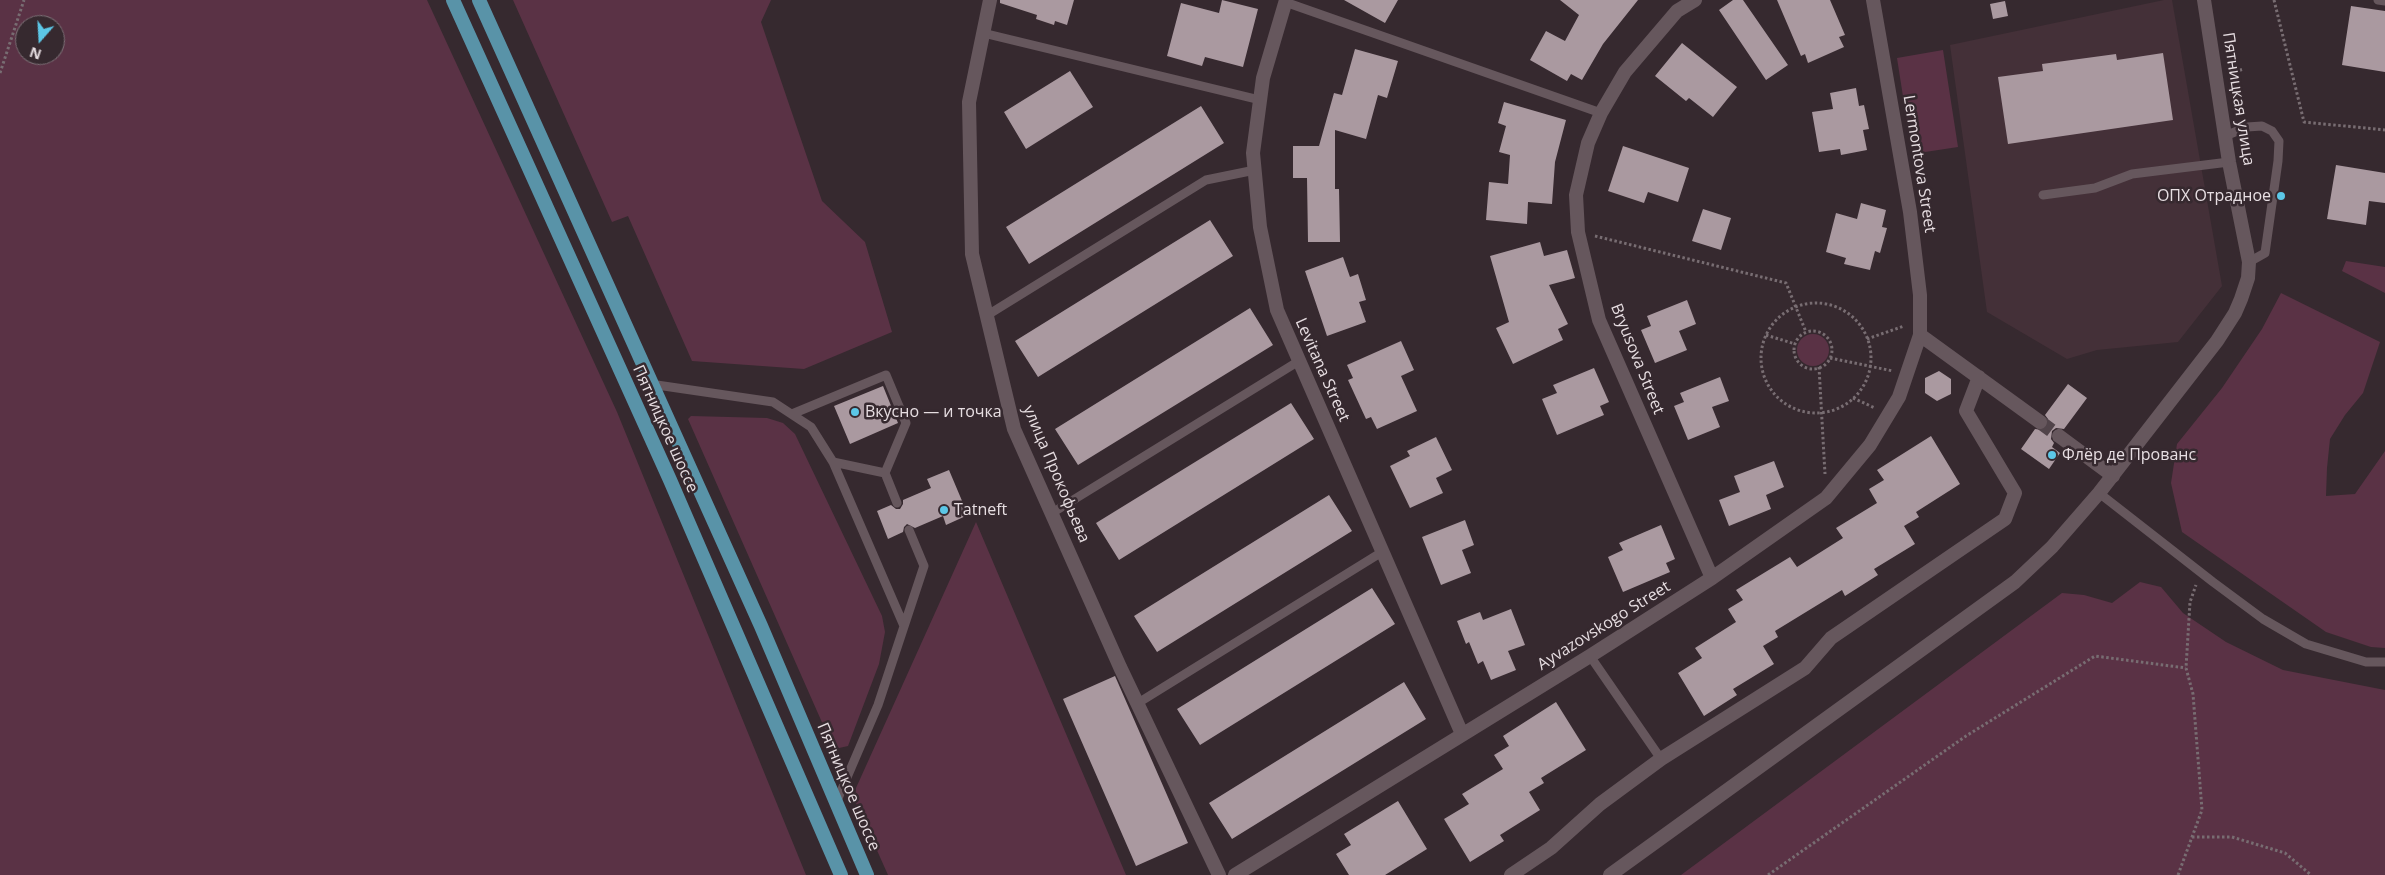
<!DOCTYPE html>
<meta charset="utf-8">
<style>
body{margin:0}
#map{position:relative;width:2385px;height:875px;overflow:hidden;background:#36292f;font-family:"Open Sans",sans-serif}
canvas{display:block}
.north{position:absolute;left:15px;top:15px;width:50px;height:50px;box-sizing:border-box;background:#36292f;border:1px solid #7d7177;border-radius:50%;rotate:199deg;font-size:14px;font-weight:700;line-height:20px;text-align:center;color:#e7dee2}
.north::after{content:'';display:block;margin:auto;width:18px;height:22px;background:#5cc7e7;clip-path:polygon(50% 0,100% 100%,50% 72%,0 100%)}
</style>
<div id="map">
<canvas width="2385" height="875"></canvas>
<div class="north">N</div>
</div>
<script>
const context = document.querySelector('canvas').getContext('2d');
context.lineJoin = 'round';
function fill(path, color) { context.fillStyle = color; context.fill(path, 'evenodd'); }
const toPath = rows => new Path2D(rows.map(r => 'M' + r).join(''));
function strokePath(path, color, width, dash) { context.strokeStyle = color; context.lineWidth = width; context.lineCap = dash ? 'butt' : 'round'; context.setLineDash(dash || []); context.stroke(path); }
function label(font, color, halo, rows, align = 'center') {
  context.font = font + ' "Open Sans",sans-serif'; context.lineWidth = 5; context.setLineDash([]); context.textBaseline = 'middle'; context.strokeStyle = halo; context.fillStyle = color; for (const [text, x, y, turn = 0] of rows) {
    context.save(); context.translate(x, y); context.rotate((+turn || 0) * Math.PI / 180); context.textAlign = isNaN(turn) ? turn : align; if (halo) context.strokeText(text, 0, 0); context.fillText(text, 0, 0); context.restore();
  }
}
const built = toPath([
 [2164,0,2172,0,2222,286,2178,342,2097,350,2067,359,1987,312,1950,45]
]);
const green = toPath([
 [0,0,427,0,617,412,806,875,0,875],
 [25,25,55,25,55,55,25,55],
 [513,0,771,0,761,22,822,201,865,242,892,332,804,369,692,361,628,216,612,222],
 [1943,50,1958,147,1912,154,1897,58],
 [2346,261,2385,267,2385,293,2342,271],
 [2281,293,2380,342,2363,393,2345,415,2330,439,2327,468,2326,496,2355,494,2385,451,2385,648,2371,647,2326,632,2182,532,2171,483,2177,444,2222,388,2262,329],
 '1797 350a16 16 0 1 1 32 0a16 16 0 1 1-32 0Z',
 [691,416,767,418,783,423,795,434,882,616,885,632,879,664,848,746,839,748,832,745,688,419],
 [976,522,1126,875,888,875,855,801,856,788],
 [2140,582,2161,587,2183,613,2226,642,2283,670,2385,690,2385,875,1681,875,2062,593,2084,595,2112,603]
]);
const building = toPath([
 [1000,0,1074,0,1067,25,1055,21,1054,25,1036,19,1037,15,1000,3],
 [1222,0,1258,9,1243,67,1205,57,1202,66,1167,56,1181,3,1219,13],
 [1344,0,1398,0,1385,23],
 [1560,0,1638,0,1603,44,1582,80,1571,74,1567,81,1530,60,1546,31,1565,41,1579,15],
 [1733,0,1743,0,1788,65,1766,80,1719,10],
 [1777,0,1830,0,1845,35,1839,37,1844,47,1808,63,1805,54,1801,56],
 [2005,1,2008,16,1993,19,1990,4],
 [2351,6,2385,11,2385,72,2342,65],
 [1682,43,1737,87,1713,117,1689,98,1686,101,1655,76],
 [1355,49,1398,61,1387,98,1378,95,1366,139,1335,130,1335,189,1339,189,1340,242,1308,242,1307,178,1293,178,1293,146,1319,146,1334,93,1342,95],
 [2163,53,2173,120,2008,144,1998,77,2043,71,2042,64,2116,54,2117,60],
 [1070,71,1093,107,1026,149,1004,112],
 [1856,88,1859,106,1864,105,1869,129,1863,130,1867,150,1841,155,1840,149,1819,152,1812,112,1833,109,1830,93],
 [1504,102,1566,120,1555,162,1552,204,1528,202,1527,224,1486,220,1489,182,1508,184,1510,155,1499,152,1506,126,1498,123],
 [1201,106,1224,143,1029,264,1006,227],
 [1623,146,1689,168,1678,202,1648,192,1644,203,1608,191],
 [2336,165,2385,173,2385,203,2369,201,2366,225,2327,219],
 [1861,203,1886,210,1882,227,1887,228,1880,253,1875,251,1870,270,1844,264,1846,258,1826,252,1836,213,1857,219],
 [1703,209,1731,218,1721,250,1692,241],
 [1210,220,1233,256,1038,377,1015,341],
 [1540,242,1544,256,1567,250,1575,278,1549,285,1568,324,1558,329,1563,340,1513,364,1496,328,1509,322,1490,256],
 [1343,257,1350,277,1358,274,1366,300,1359,302,1366,322,1327,336,1305,271],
 [1687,300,1696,324,1679,331,1687,350,1655,363,1641,330,1651,326,1647,316],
 [1250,308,1273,345,1078,465,1055,429],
 [1401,341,1414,370,1401,376,1417,411,1377,429,1371,417,1366,419,1348,380,1353,378,1347,365],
 [1594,368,1609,402,1600,406,1604,415,1557,435,1542,399,1557,393,1553,385],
 [1939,371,1951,379,1951,394,1937,401,1925,393,1925,378],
 [1720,377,1729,401,1712,407,1720,427,1688,440,1674,406,1684,402,1680,393],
 [2068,384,2087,398,2064,429,2056,428,2052,431,2051,439,2054,443,2052,447,2060,453,2049,469,2021,449,2035,429,2043,430,2047,427,2048,419,2045,415],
 [883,386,898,423,850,444,834,406],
 [1291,403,1314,439,1119,560,1096,523],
 [1931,436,1960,484,1916,512,1919,517,1904,526,1915,544,1874,569,1878,575,1845,596,1842,590,1775,631,1778,637,1763,646,1774,664,1733,689,1737,695,1704,716,1678,673,1702,658,1695,648,1736,622,1728,609,1743,600,1736,590,1790,557,1797,567,1843,538,1836,528,1877,503,1869,489,1884,480,1877,470],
 [1436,437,1452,470,1436,478,1443,493,1410,508,1390,466,1410,456,1407,451],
 [1774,461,1784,487,1766,495,1771,509,1729,526,1719,500,1740,492,1734,476],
 [949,470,968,515,946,525,943,516,915,528,907,524,904,527,903,532,888,539,877,511,891,505,896,509,900,509,903,504,903,500,931,488,927,479],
 [1329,495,1352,531,1157,652,1134,616],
 [1465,520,1474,545,1462,550,1471,573,1441,585,1422,537],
 [1661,525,1675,559,1666,563,1670,572,1623,592,1608,557,1623,550,1619,543],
 [1372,588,1395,624,1200,745,1177,709],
 [1511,609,1525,645,1508,651,1516,670,1491,680,1483,661,1478,664,1469,642,1466,644,1457,621,1480,612,1483,620],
 [1115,676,1188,843,1136,866,1063,699],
 [1404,682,1426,719,1232,839,1209,803],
 [1556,702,1586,750,1541,778,1544,783,1529,792,1540,810,1500,835,1504,841,1470,862,1444,819,1469,804,1462,794,1503,769,1494,755,1509,746,1503,736],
 [1398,801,1427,849,1385,875,1349,875,1336,854,1351,845,1344,834]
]);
const minorTunnel = toPath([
 [2040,422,2059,436]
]);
const path = toPath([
 [2274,0,2304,122,2385,130],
 [0,73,24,0],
 [2230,73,2244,69],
 [1595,236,1786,283,1806,332],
 '1761 358a55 55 0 1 1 110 0a55 55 0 1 1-110 0Z',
 '1794 350a19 19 0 1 1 38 0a19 19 0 1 1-38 0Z',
 [1766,335,1795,344],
 [1867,339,1904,326],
 [1830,358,1893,371],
 [1819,367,1825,474],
 [1853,398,1875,408],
 [2192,837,2232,837,2285,853,2311,875],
 [1768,875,1966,736,2095,656,2186,668],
 [2178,875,2202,810,2193,694,2186,668,2190,602,2196,585]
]);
const service = toPath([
 [2378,0,2385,1],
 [1285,2,1601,113],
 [983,33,1260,100],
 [2225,136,2247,127,2262,126,2272,131,2279,141,2278,161,2265,253,2249,262],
 [2043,195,2095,188,2132,174,2229,162],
 [986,316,1206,180,1255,170],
 [650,384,773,402,811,427,833,462,885,473,897,503],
 [792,414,886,375,906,423,885,473],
 [833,462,904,626],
 [2099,493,2213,582,2263,619,2306,644,2366,662,2385,662],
 [1052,513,1299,361],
 [1590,656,1661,759],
 [1138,703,1382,552],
 [836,803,878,705,924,566,909,530]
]);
const minor = toPath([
 [990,0,969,102,972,254,1014,429,1120,667,1219,875],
 [1286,0,1263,78,1253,153,1260,227,1277,310,1462,734],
 [1695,0,1677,11,1625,72,1601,113,1588,143,1576,195,1578,232,1599,320,1712,578],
 [1920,335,2040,422],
 [2059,436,2113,476],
 [1235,875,1590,656,1712,578,1826,498,1870,445,1899,397,1920,335,1920,295,1910,212,1873,0],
 [1511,875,1551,848,1600,804,1661,759,1805,668,1831,638,2005,519,2015,493,1966,411,1979,377]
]);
const tertiary = toPath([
 [1610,875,2015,582,2052,547,2099,493,2217,341,2235,313,2241,299,2248,278,2249,262,2229,162,2204,0]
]);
const primary = toPath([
 [453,0,670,480,841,875],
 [479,0,761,626,867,875]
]);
const markers = [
 [2281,196,5,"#5cc7e7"],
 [855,412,5,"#5cc7e7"],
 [2052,455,5,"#5cc7e7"],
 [944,510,5,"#5cc7e7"]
];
const streetNames = [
 ["Пятницкая улица",2238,99,81],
 ["Lermontova Street",1919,164,81],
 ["Bryusova Street",1637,359,68],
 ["Levitana Street",1322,370,66],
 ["Пятницкое шоссе",665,429,66],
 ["улица Прокофьева",1056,474,67],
 ["Ayvazovskogo Street",1604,626,-32],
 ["Пятницкое шоссе",848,787,67]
];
const poiNames = [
 ["ОПХ Отрадное",2271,196,"right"],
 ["Вкусно — и точка",865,412],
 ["Флёр де Прованс",2062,455],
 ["Tatneft",954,510]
];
fill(built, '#443038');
fill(green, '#5a3245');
fill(building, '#aa99a0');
strokePath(minorTunnel, '#51444a', 14, [14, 7]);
strokePath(path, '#786d72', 3, [2.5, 2.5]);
strokePath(service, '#66575d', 9);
strokePath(minor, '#66575d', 14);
strokePath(tertiary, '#66575d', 14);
strokePath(primary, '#5993a8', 14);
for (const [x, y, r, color] of markers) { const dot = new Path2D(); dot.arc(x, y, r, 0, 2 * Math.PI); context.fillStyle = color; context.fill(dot); strokePath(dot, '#36292f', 2); }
label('16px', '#e7dee2', '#36292f', streetNames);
label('16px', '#e7dee2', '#36292f', poiNames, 'left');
</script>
